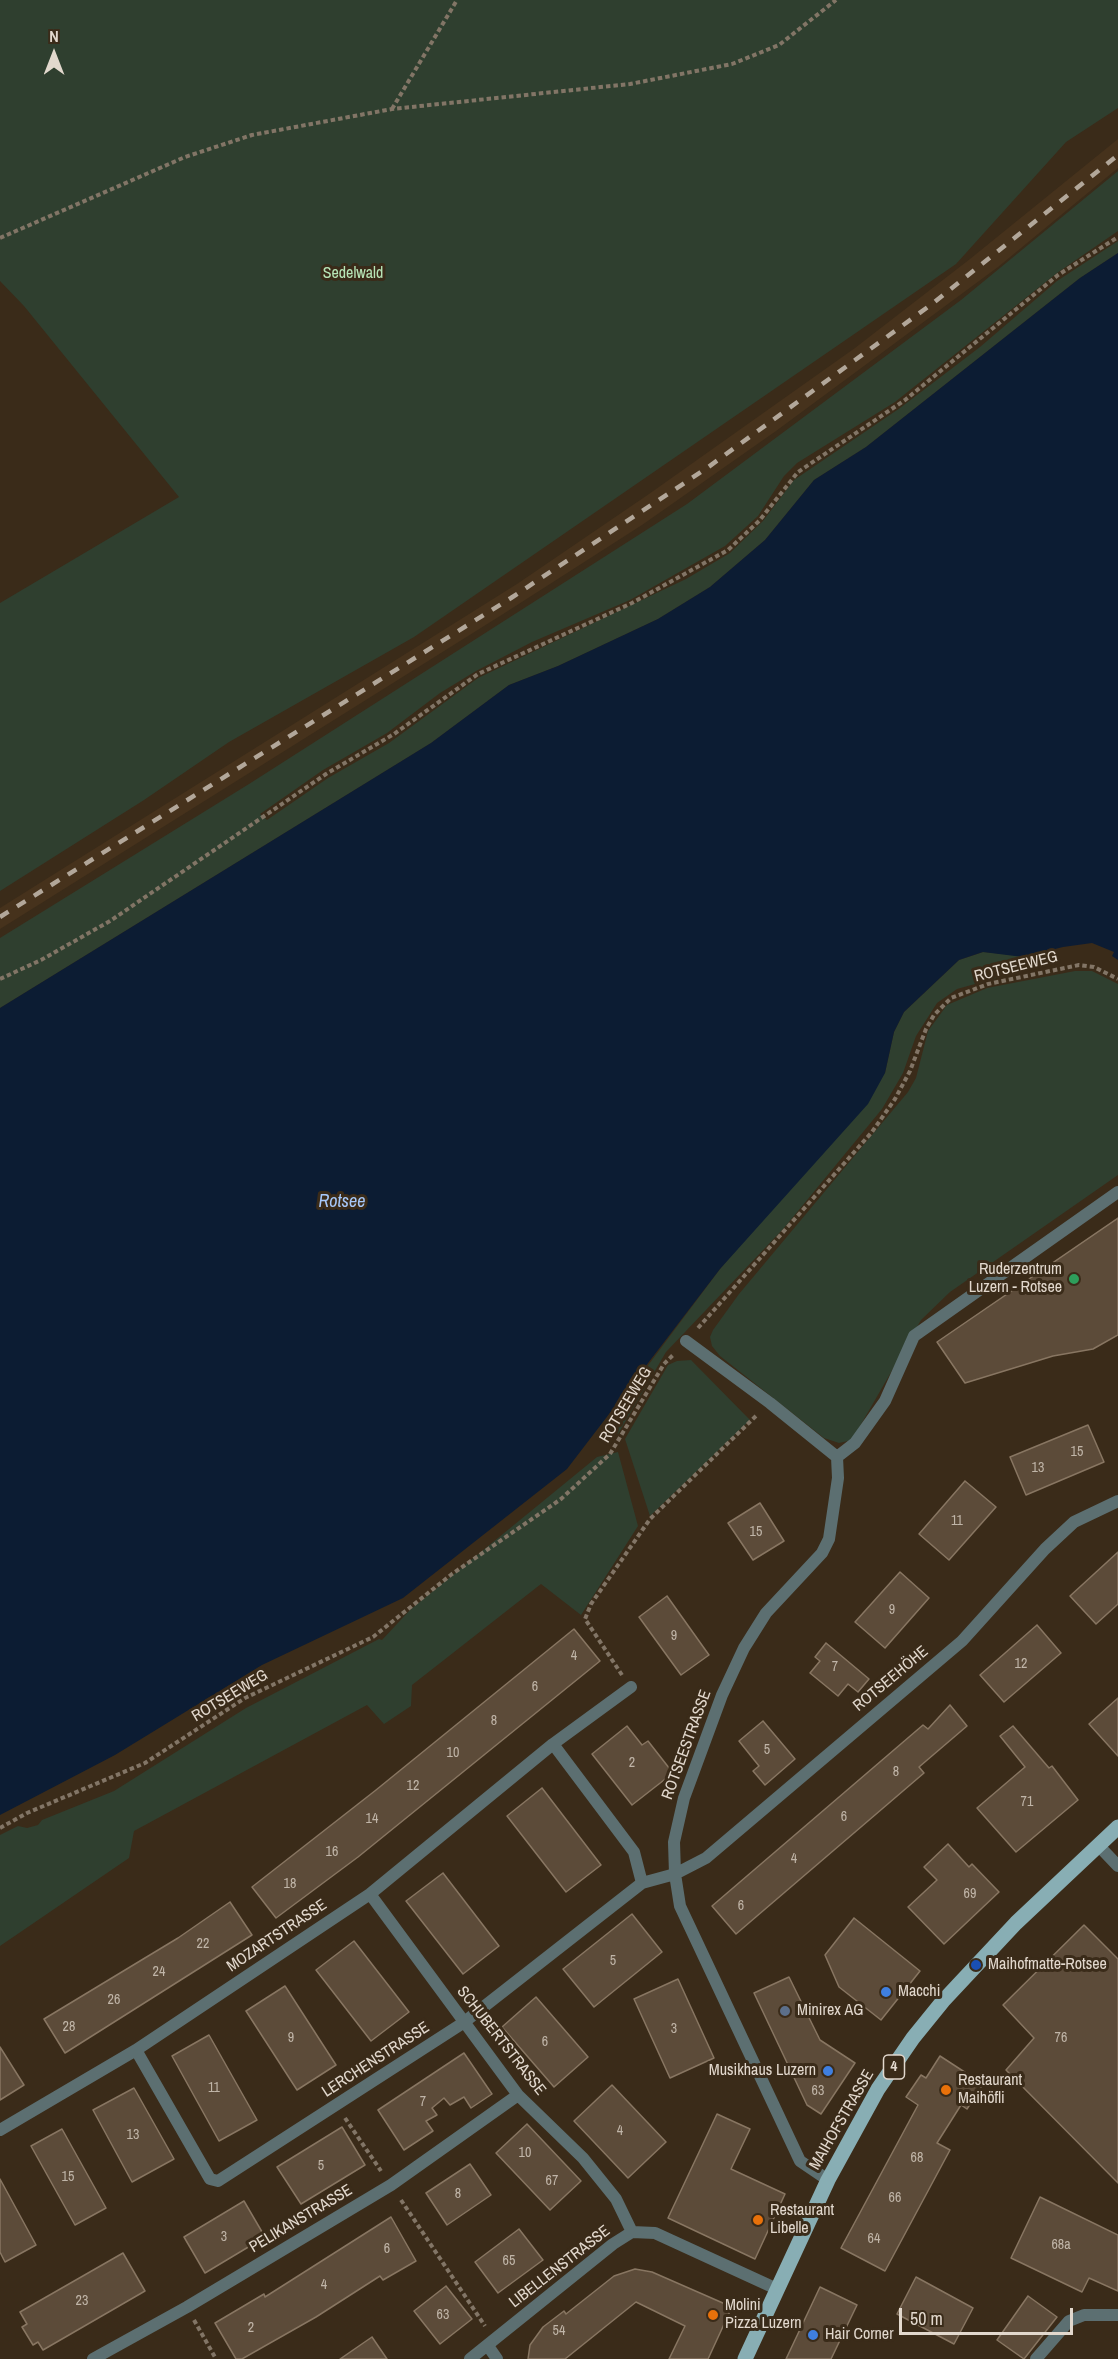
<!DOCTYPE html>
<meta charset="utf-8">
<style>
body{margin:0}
#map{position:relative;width:1118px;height:2359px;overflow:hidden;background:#3a2b19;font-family:"Archivo Narrow",sans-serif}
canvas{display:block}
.north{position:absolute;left:24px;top:24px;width:60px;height:60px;-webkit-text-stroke:4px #3a2b19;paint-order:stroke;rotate:0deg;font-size:16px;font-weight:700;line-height:24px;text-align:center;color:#e2d8cd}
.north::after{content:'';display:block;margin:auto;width:21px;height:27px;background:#e2d8cd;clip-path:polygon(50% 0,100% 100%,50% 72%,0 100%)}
.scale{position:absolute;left:899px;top:2308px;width:174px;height:27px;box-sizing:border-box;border:3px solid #e2d8cd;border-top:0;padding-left:8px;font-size:18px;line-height:21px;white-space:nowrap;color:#e2d8cd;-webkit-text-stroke:4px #3a2b19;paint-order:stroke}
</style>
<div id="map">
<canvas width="1118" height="2359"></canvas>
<div class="north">N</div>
<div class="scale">50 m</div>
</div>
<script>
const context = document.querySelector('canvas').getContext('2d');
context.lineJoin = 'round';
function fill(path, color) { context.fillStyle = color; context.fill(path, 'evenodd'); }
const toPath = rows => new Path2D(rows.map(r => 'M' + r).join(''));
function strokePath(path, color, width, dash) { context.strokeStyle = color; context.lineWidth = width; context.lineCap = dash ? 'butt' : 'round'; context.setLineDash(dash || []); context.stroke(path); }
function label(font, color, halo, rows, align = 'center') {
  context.font = font + ' "Archivo Narrow",sans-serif'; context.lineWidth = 6; context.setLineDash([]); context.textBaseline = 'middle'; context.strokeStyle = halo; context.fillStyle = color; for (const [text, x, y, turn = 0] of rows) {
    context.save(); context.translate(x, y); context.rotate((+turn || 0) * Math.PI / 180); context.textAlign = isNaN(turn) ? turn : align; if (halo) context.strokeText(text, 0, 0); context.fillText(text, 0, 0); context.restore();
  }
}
const built = toPath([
 [1118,139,1118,168,998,267,776,431,642,525,500,616,0,929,0,908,517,584,649,494,855,348,970,259]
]);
const green = toPath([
 [0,0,1118,0,1118,108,1066,142,956,264,414,637,229,742,144,800,0,891,0,603,179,497,24,306,0,281],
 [1118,171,1118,231,1057,273,895,402,797,463,784,476,758,516,725,546,630,600,532,642,476,671,440,693,387,733,323,770,260,814,267,820,328,778,389,743,478,678,686,579,730,553,763,521,794,480,900,408,980,347,1057,281,1118,241,1118,253,1080,278,866,447,814,480,765,540,710,587,658,619,558,666,509,685,431,743,0,1008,0,938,249,784,687,504,961,300],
 [983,952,1026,956,1029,969,957,989,937,1003,916,1036,903,1073,882,1109,784,1228,666,1352,618,1434,602,1427,720,1269,885,1073,894,1032,904,1012,959,960],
 [1075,971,1092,971,1118,984,1118,1175,950,1292,921,1320,852,1440,839,1443,824,1438,720,1356,712,1346,710,1337,713,1330,739,1294,908,1092,916,1078,928,1031,947,1005,987,988],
 [691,1360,750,1420,650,1516,625,1439,668,1365,677,1361],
 [618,1452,638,1526,581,1615,541,1584,412,1685,411,1706,384,1724,367,1705,134,1831,129,1858,0,1946,0,1835,18,1826,27,1828,38,1825,42,1820,114,1791,246,1708,379,1639,382,1640,410,1610,597,1457]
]);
const water = toPath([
 [1118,253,1118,960,1112,956,1114,952,1092,943,1063,947,1023,957,983,952,959,960,904,1012,894,1032,885,1073,868,1104,720,1269,567,1469,403,1598,262,1665,115,1755,0,1815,0,1008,431,743,509,685,558,666,658,619,710,587,765,540,814,480,866,447,1080,278]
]);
const building = toPath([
 [1118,1218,1118,1335,1093,1349,1053,1356,965,1383,937,1342,1118,1218],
 [1088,1425,1104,1462,1026,1495,1010,1457,1088,1425],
 [965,1481,996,1507,949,1560,919,1534,965,1481],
 [760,1503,784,1541,753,1560,728,1523,760,1503],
 [1118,1552,1118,1604,1096,1624,1070,1596,1118,1552],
 [900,1572,929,1598,885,1648,855,1622,900,1572],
 [667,1596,709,1655,681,1675,639,1617,667,1596],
 [1037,1625,1061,1653,1004,1702,980,1675,1037,1625],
 [574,1629,600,1661,358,1857,276,1918,252,1887,376,1790,574,1629],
 [826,1643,869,1679,858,1692,848,1684,838,1696,810,1673,820,1661,815,1657,826,1643],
 [1118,1698,1118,1756,1089,1724,1118,1698],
 [950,1705,967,1726,919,1767,924,1773,736,1934,712,1906,923,1725,928,1729,950,1705],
 [763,1721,795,1759,765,1785,753,1771,759,1766,739,1741,763,1721],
 [627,1726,642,1745,648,1741,673,1773,632,1805,592,1754,627,1726],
 [1013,1726,1049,1768,1052,1766,1078,1800,1016,1852,977,1808,1025,1767,1000,1736,1013,1726],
 [542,1788,601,1865,566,1892,507,1816,542,1788],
 [948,1844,969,1867,972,1864,999,1892,944,1944,908,1907,937,1880,924,1867,948,1844],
 [443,1873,499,1946,463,1974,406,1901,443,1873],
 [230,1902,252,1935,65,2053,44,2019,178,1938,230,1902],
 [632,1914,662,1952,594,2007,563,1969,632,1914],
 [854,1918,920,1971,881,2020,839,1987,825,1955,854,1918],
 [1084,1925,1118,1959,1118,2183,1006,2070,1034,2038,1003,2005,1084,1925],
 [354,1941,409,2012,371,2041,316,1970,354,1941],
 [789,1977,820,2040,855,2063,821,2114,807,2105,754,1993,789,1977],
 [678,1979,714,2058,670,2078,634,1999,678,1979],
 [285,1986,336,2065,297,2090,246,2011,285,1986],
 [536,1997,588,2057,554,2087,502,2027,536,1997],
 [209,2035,257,2120,219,2141,172,2056,209,2035],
 [0,2047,24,2085,0,2100,0,2047],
 [464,2053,492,2094,471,2108,464,2097,450,2105,444,2098,432,2108,437,2115,426,2121,433,2131,404,2150,378,2110,464,2053],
 [940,2056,983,2084,967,2109,961,2105,937,2143,950,2150,885,2271,841,2248,918,2105,906,2097,921,2075,926,2078,940,2056],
 [612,2085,666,2142,628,2178,574,2121,612,2085],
 [134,2088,174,2159,132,2182,93,2110,134,2088],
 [717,2114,750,2129,731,2169,785,2194,755,2259,668,2218,717,2114],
 [527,2124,581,2181,550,2210,496,2153,527,2124],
 [342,2127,365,2165,301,2204,277,2167,342,2127],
 [62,2129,106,2208,75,2225,31,2146,62,2129],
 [470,2164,491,2195,447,2225,426,2193,470,2164],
 [0,2179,36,2245,5,2262,0,2252,0,2179],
 [1040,2197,1118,2235,1118,2291,1089,2278,1082,2292,1011,2258,1040,2197],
 [244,2201,265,2237,205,2273,184,2237,244,2201],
 [391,2217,416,2261,383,2280,380,2276,316,2317,242,2359,236,2359,215,2323,264,2294,265,2297,391,2217],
 [519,2229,543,2260,498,2293,475,2262,519,2229],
 [123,2253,145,2291,43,2350,38,2342,33,2345,22,2327,27,2324,20,2312,123,2253],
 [635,2269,652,2272,732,2307,708,2359,669,2359,685,2326,636,2302,565,2359,528,2359,530,2345,543,2327,564,2311,566,2314,614,2276,635,2269],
 [916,2277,973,2308,954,2344,897,2314,916,2277],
 [446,2286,472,2319,440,2344,414,2311,446,2286],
 [820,2287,857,2305,831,2359,786,2359,820,2287],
 [1028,2296,1057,2317,1024,2359,997,2340,1028,2296],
 [372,2337,387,2359,340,2359,372,2337]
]);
const path = toPath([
 [392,109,457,0],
 [0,238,185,157,252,135,392,109,630,84,732,64,779,45,836,0],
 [0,979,41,960,110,921,326,774,394,734,478,674,632,603,728,550,759,521,798,472,905,400,1058,275,1118,237],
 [698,1328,872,1132,895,1099,910,1071,926,1029,934,1015,951,998,988,984,1079,965,1094,967,1118,979],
 [622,1675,585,1619,591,1604,650,1519,758,1414],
 [0,1828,27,1813,145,1763,245,1698,373,1637,452,1574,561,1499,610,1454,664,1364,674,1354],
 [345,2118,381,2171],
 [401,2200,485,2326],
 [194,2320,216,2359]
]);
const minor = toPath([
 [686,1341,770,1403,837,1457,838,1478,829,1539,822,1553,766,1613,744,1648,722,1695,684,1798,674,1842,675,1874,680,1906,800,2161,828,2180],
 [837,1457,855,1443,885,1401,914,1336,1118,1192],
 [553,1744,634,1852,642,1883],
 [1098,1845,1118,1866],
 [370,1894,518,2095,583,2158,616,2199,632,2232],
 [136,2050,210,2179,218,2181,463,2023,642,1883,675,1874,706,1858,962,1641,1045,1549,1074,1522,1118,1501],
 [0,2130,136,2050,370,1894,553,1744,631,1687],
 [488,2346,497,2359],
 [93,2359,187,2307,391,2185,518,2095],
 [470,2359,613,2244,632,2232,655,2233,777,2289],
 [1036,2359,1069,2321,1084,2315,1118,2315]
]);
const primary = toPath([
 [745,2359,828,2180,878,2089,913,2038,943,2001,1016,1923,1118,1827]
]);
const rail = toPath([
 [0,917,511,598,707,468,932,304,1118,155]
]);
const markers = [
 [1074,1279,6,"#2e9e5b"],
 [976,1965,6,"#1a4fb4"],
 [886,1992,6,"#3f7fe0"],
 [785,2011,6,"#5c6f8a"],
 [828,2071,6,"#3f7fe0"],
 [946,2090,6,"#e8710a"],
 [758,2220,6,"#e8710a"],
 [713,2315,6,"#e8710a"],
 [813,2335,6,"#3f7fe0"]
];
const numberNames = [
 ["15",1077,1452],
 ["13",1038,1468],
 ["11",957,1521],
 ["15",756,1532],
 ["9",892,1610],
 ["9",674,1636],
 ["4",574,1656],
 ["12",1021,1664],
 ["7",835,1667],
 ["6",535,1687],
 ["8",494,1721],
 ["5",767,1750],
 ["10",453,1753],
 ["2",632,1763],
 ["8",896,1772],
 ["12",413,1786],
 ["71",1027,1802],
 ["6",844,1817],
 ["14",372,1819],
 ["16",332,1852],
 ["4",794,1859],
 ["18",290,1884],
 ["69",970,1894],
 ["6",741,1906],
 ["22",203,1944],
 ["5",613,1961],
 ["24",159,1972],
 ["26",114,2000],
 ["28",69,2027],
 ["3",674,2029],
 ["9",291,2038],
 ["76",1061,2038],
 ["6",545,2042],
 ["11",214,2088],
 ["63",818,2091],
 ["7",423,2102],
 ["4",620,2131],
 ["13",133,2135],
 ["10",525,2153],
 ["68",917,2158],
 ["5",321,2166],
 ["15",68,2177],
 ["67",552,2181],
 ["8",458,2194],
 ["66",895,2198],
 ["3",224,2237],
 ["64",874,2239],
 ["68a",1061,2245],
 ["6",387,2249],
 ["65",509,2261],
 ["4",324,2285],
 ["23",82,2301],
 ["63",443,2315],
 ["2",251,2328],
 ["54",559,2331]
];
const shields = [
 [894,2067,21]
];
const shieldNames = [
 ["4",894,2067]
];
const parkNames = [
 ["Sedelwald",353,274]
];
const streetNames = [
 ["ROTSEEWEG",1016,967,-14],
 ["ROTSEEWEG",626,1405,-59],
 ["ROTSEEHÖHE",891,1679,-40],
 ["ROTSEEWEG",230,1696,-31],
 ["ROTSEESTRASSE",687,1745,-70],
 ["MOZARTSTRASSE",277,1936,-34],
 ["SCHUBERTSTRASSE",501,2041,52],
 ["LERCHENSTRASSE",376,2060,-33],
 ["MAIHOFSTRASSE",842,2120,-60],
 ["PELIKANSTRASSE",301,2219,-31],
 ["LIBELLENSTRASSE",560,2267,-38]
];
const poiNames = [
 ["Ruderzentrum",1062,1270,"right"],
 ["Luzern - Rotsee",1062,1288,"right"],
 ["Maihofmatte-Rotsee",988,1965],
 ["Macchi",898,1992],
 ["Minirex AG",797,2011],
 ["Musikhaus Luzern",816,2071,"right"],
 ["Restaurant",958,2081],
 ["Maihöfli",958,2099],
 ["Restaurant",770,2211],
 ["Libelle",770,2229],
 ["Molini",725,2306],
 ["Pizza Luzern",725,2324],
 ["Hair Corner",825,2335]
];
const waterNames = [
 ["Rotsee",342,1202]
];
fill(built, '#46321c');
fill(green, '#2f3f2f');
fill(water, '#0c1c33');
fill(building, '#5c4b39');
strokePath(building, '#887662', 1.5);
strokePath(path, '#827566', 4, [4.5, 3]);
strokePath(minor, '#5c6f71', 12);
strokePath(primary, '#88aeb4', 15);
strokePath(rail, '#b2a79a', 4.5, [10, 10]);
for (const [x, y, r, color] of markers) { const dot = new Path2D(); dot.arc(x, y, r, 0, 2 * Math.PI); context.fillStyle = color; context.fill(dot); strokePath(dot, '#3a2b19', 2); }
label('14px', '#c0b5a8', null, numberNames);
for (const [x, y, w] of shields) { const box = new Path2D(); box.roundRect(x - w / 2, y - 12, w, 24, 4.5); context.fillStyle = '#3a2b19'; context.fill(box); strokePath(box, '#e2d8cd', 1.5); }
label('bold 15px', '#e2d8cd', null, shieldNames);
label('16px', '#b7e5b7', '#3a2b19', parkNames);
label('16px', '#e2d8cd', '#3a2b19', streetNames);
label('16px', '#e2d8cd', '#3a2b19', poiNames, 'left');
label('italic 18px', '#a6c8fa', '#3a2b19', waterNames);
</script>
